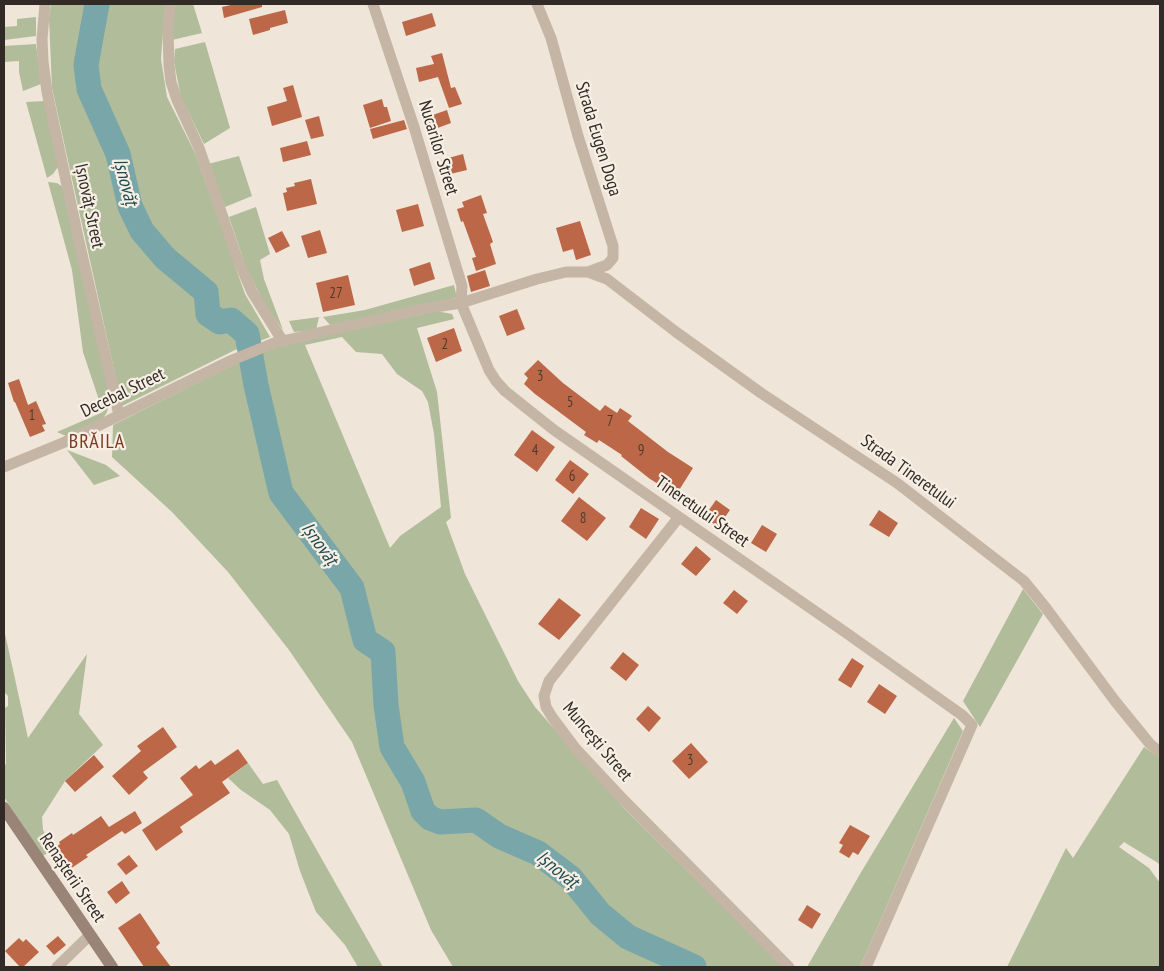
<!DOCTYPE html>
<meta charset="utf-8">
<style>
body{margin:0}
#map{position:relative;width:1164px;height:971px;overflow:hidden;background:#efe5d8;font-family:"PT Sans Narrow",sans-serif}
canvas{display:block}
.frame{position:absolute;inset:0;border:5px solid #322a26;pointer-events:none}
</style>
<div id="map">
<canvas width="1164" height="971"></canvas>
<div class="frame"></div>
</div>
<script>
const context = document.querySelector('canvas').getContext('2d');
context.lineJoin = 'round';
function fill(path, color) { context.fillStyle = color; context.fill(path, 'evenodd'); }
const toPath = rows => new Path2D(rows.map(r => 'M' + r).join(''));
function strokePath(path, color, width, dash) { context.strokeStyle = color; context.lineWidth = width; context.lineCap = dash ? 'butt' : 'round'; context.setLineDash(dash || []); context.stroke(path); }
function label(font, color, halo, rows, align = 'center') {
  context.font = font + ' "PT Sans Narrow",sans-serif'; context.lineWidth = 4.5; context.setLineDash([]); context.textBaseline = 'middle'; context.strokeStyle = halo; context.fillStyle = color; for (const [text, x, y, turn = 0] of rows) {
    context.save(); context.translate(x, y); context.rotate((+turn || 0) * Math.PI / 180); context.textAlign = isNaN(turn) ? turn : align; if (halo) context.strokeText(text, 0, 0); context.fillText(text, 0, 0); context.restore();
  }
}
const green = toPath([
 [51,4,165,4,161,59,167,97,195,153,245,294,270,337,235,350,122,406,52,88,49,18],
 [175,4,193,4,202,33,172,40],
 [36,17,36,36,4,40,4,27,17,26,17,19],
 [205,42,230,128,204,144,181,97,174,62,175,49],
 [36,44,41,84,23,91,19,72,19,61,4,62,4,46],
 [45,101,58,167,53,174,47,178,26,102],
 [239,156,252,196,225,207,208,164],
 [48,182,57,183,63,187,108,382,109,406,106,414,101,420,66,436,57,432,103,412,83,352,72,270],
 [256,207,270,254,260,260,264,279,283,330,265,305,246,267,229,217],
 [454,285,457,298,330,325,323,317,365,310],
 [436,311,452,314,454,319,417,328,437,392,451,518,446,522,465,574,518,681,535,707,624,808,783,967,453,967,431,930,352,742,289,650,228,572,172,512,112,457,113,425,229,367,273,348],
 [342,337,356,352,382,354,397,374,422,391,428,402,434,434,441,507,400,536,390,548,305,345],
 [319,317,316,330,294,332,289,321],
 [67,450,106,465,120,476,94,485],
 [1023,589,1043,614,980,727,963,701],
 [4,629,28,738,87,654,79,714,103,745,65,781,42,817,43,830,53,849,43,856,4,797,4,766,6,764,5,708,8,706,8,696,4,692],
 [954,718,963,731,860,967,807,967,860,874],
 [1144,747,1160,758,1160,866,1158,863,1124,842,1119,847,1149,868,1160,883,1160,967,1007,967,1066,848,1073,858],
 [248,763,263,784,277,780,383,967,358,967,345,945,316,912,300,871,289,834,270,810,241,790,228,778]
]);
const river = toPath([
 [97,4,86,65,89,89,118,154,130,206,142,231,165,258,206,292,208,314,220,322,231,320,247,334,256,385,281,493,352,588,365,640,383,652,386,705,392,747,413,782,423,811,430,818,440,822,476,820,499,836,538,853,571,878,600,914,628,937,694,967]
]);
const building = toPath([
 [235,4,262,4,262,7,224,18,222,7],
 [285,10,288,23,270,28,270,30,253,35,249,19],
 [432,13,436,26,406,36,402,22],
 [442,53,451,88,455,87,462,104,449,108,438,77,419,82,416,68,434,64,431,56],
 [293,85,302,117,272,126,267,107,287,101,283,88],
 [382,99,384,107,387,107,391,121,370,128,363,105],
 [447,110,451,123,432,130,427,117],
 [319,116,324,136,311,139,305,120],
 [404,120,407,129,373,139,370,129],
 [307,141,311,155,283,162,280,148],
 [463,154,467,170,446,175,441,160],
 [311,179,317,204,287,211,283,193,287,192,286,188,295,186,294,183],
 [481,195,487,213,483,214,493,242,490,244,496,264,476,271,472,258,476,257,463,221,461,222,457,209,464,207,462,202],
 [418,204,424,226,402,232,396,210],
 [580,221,591,255,576,260,573,249,563,252,556,228],
 [320,230,327,253,308,258,301,236],
 [282,231,290,246,276,253,268,238],
 [430,262,435,279,414,286,409,269],
 [485,270,490,286,471,292,467,276],
 [348,275,355,305,323,312,316,283],
 [517,309,525,329,507,336,499,316],
 [454,328,462,351,436,362,427,338],
 [538,360,563,383,600,411,605,405,617,413,620,408,632,416,628,421,668,452,693,468,676,495,650,479,621,456,622,455,599,440,597,443,584,435,586,432,535,394,524,384,528,378,524,374],
 [19,379,28,405,36,401,46,424,42,425,45,431,30,437,15,402,14,402,8,383],
 [532,430,555,447,537,472,514,455],
 [570,460,589,474,573,494,555,480],
 [579,497,606,518,587,541,561,521],
 [716,500,730,510,718,527,704,517],
 [641,508,659,519,646,539,629,527],
 [879,510,898,523,889,537,869,525],
 [762,525,777,534,766,552,751,543],
 [696,546,711,559,696,576,681,564],
 [734,590,748,601,737,614,723,603],
 [559,598,581,615,559,640,538,624],
 [623,652,639,665,626,681,610,668],
 [852,658,864,666,851,688,838,680],
 [879,684,897,696,885,714,867,702],
 [648,706,661,718,649,732,636,719],
 [163,727,177,747,143,772,148,778,129,795,112,776,141,751,137,746],
 [691,743,708,762,689,779,672,761],
 [238,749,248,763,222,782,230,793,180,827,183,832,156,851,142,830,193,795,180,778,196,765,199,769,211,760,215,765],
 [94,755,104,767,75,792,65,781],
 [135,811,142,823,125,834,122,831,86,855,88,857,67,871,53,849,60,844,59,842,72,833,73,835,101,816,109,827],
 [850,825,870,836,858,855,853,852,849,858,839,852,843,845,839,843],
 [129,855,138,866,126,875,117,864],
 [122,881,130,893,116,904,107,892],
 [807,905,821,914,812,929,798,920],
 [140,913,160,943,156,947,171,967,144,967,118,928],
 [58,936,66,945,54,955,46,946],
 [19,938,23,942,26,939,39,952,23,967,20,967,5,951]
]);
const minor = toPath([
 [45,4,42,39,43,61,47,92,78,237,119,415],
 [170,4,168,31,169,65,171,82,177,100,199,148,236,255,252,292,282,340],
 [373,4,414,127,462,286,461,303,489,370,496,381,505,391,554,430,679,517,845,632,962,715,972,725,866,967],
 [588,272,607,279,676,332,761,393,897,483,1024,581,1046,608,1115,701,1150,744,1160,752],
 [4,467,65,442,230,361,274,343,422,309,461,303,537,279,566,272,588,272,607,265,613,258,613,246,578,136,551,38,537,4],
 [679,517,549,681,544,696,546,707,552,717,576,749,620,796,789,967],
 [57,967,90,935]
]);
const secondary = toPath([
 [4,808,112,967]
]);
const numberNames = [
 ["27",336,294],
 ["2",445,345],
 ["3",540,377],
 ["5",570,403],
 ["1",32,416],
 ["7",610,422],
 ["4",535,451],
 ["9",641,451],
 ["6",572,477],
 ["8",583,519],
 ["3",690,761]
];
const streetNames = [
 ["Strada Eugen Doga",598,139,73],
 ["Nucarilor Street",438,148,73],
 ["Ișnovăț Street",89,206,78],
 ["Decebal Street",123,393,-26],
 ["Strada Tineretului",908,472,36],
 ["Tineretului Street",702,512,35],
 ["Muncești Street",597,742,50],
 ["Renașterii Street",72,878,56]
];
const waterNames = [
 ["Ișnovăț",125,182,75],
 ["Ișnovăț",319,544,54],
 ["Ișnovăț",557,870,39]
];
const quarterNames = [
 ["BRĂILA",97,442]
];
fill(green, '#b0bc9a');
strokePath(river, '#79a6a9', 25);
fill(building, '#bc6848');
strokePath(minor, '#c5b5a5', 11);
strokePath(secondary, '#998477', 12);
label('15px', '#543a2e', null, numberNames);
label('18px', '#322a26', '#f7efe4', streetNames);
label('italic 19px', '#1f4b50', '#f7efe4', waterNames);
context.letterSpacing = '1px';
label('20px', '#7a3c25', '#f7efe4', quarterNames);
context.letterSpacing = '0px';
</script>
